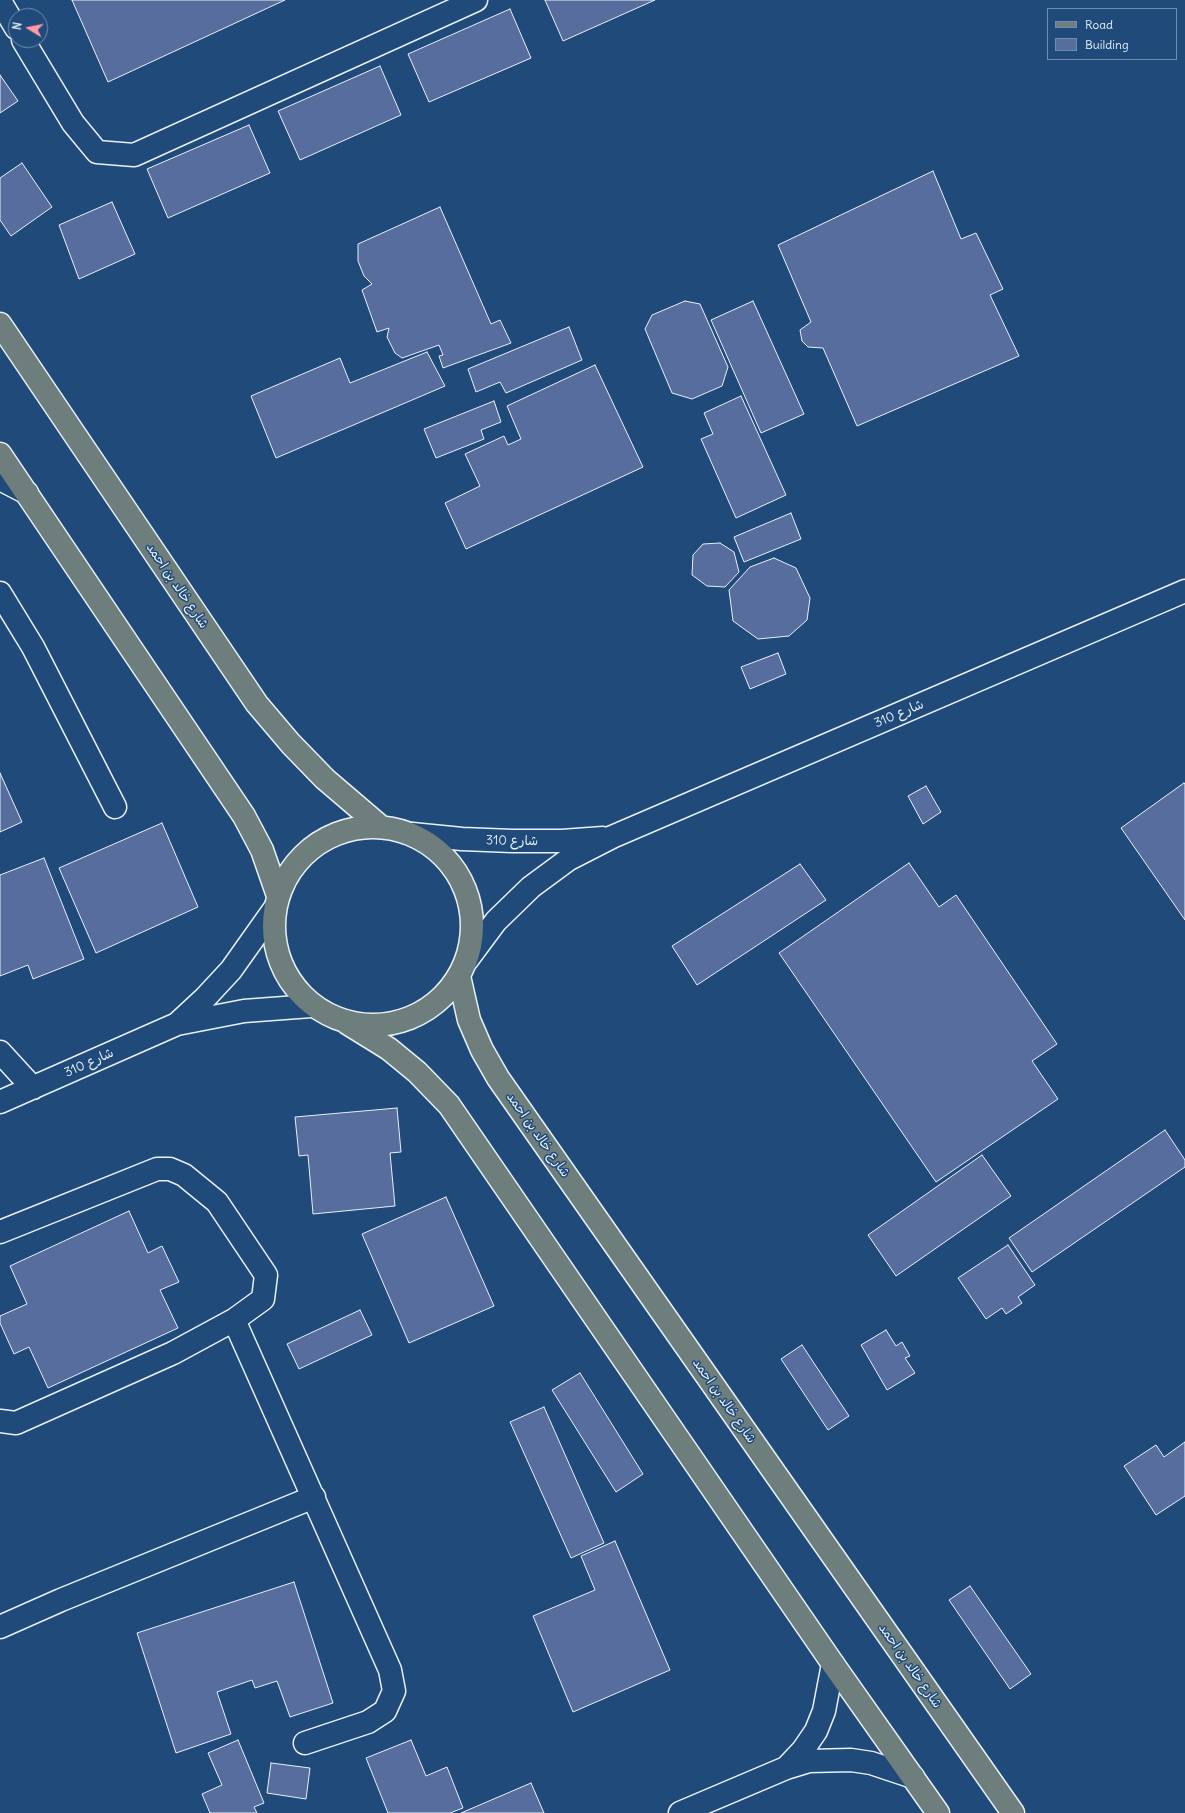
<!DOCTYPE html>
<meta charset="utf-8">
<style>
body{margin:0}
#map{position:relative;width:1185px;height:1813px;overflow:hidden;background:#1f4a7a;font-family:Delius,sans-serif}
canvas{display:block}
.legend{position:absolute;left:1047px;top:8px;width:130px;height:52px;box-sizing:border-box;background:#1f4a7a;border:1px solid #6f8dac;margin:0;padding:5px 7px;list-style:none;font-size:12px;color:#e8f1f8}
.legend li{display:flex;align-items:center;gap:8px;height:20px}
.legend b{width:20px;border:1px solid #6f8dac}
.north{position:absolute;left:8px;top:8px;width:40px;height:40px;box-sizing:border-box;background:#1f4a7a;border:1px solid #6f8dac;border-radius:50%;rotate:280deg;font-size:11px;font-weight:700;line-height:16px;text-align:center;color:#e8f1f8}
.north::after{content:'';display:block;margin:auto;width:14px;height:18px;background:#ff9aa2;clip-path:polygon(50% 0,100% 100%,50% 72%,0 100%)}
</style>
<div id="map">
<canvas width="1185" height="1813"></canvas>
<ul class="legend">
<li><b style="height:5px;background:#6d7e7c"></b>Road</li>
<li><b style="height:11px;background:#566d9d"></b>Building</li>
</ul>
<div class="north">N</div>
</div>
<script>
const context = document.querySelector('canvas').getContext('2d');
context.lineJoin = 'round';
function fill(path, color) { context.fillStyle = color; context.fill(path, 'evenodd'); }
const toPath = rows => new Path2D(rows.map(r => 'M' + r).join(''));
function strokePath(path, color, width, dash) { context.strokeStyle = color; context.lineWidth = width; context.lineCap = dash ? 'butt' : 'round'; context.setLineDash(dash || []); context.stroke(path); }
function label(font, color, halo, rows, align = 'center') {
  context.font = font + ' Delius,"Playpen Sans Arabic",sans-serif'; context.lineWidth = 3; context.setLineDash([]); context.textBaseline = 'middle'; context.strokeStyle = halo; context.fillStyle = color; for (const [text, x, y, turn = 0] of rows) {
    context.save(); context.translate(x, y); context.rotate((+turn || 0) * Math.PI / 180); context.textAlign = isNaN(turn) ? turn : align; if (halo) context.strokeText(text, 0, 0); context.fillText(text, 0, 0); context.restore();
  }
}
const building = toPath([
 [72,0,285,0,108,82,72,0],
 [545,0,655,0,563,41,545,0],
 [510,9,531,58,429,102,408,54,510,9],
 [380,66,401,115,300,160,278,111,380,66],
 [0,75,18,101,0,113,0,75],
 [249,125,270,173,168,218,147,169,249,125],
 [22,163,52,207,11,236,0,220,0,178,22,163],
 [933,171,961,239,976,233,1003,289,990,295,1019,356,857,426,823,348,808,347,802,341,800,330,811,322,778,245,933,171],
 [112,202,135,254,79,279,59,225,112,202],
 [440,207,491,324,500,320,511,343,443,368,439,356,443,355,439,345,402,358,395,353,387,337,389,328,377,332,362,290,372,284,364,276,358,261,358,244,440,207],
 [685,301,700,304,728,367,722,386,692,399,672,393,645,329,652,315,685,301],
 [753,301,804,414,761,433,711,320,753,301],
 [569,327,582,360,506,393,500,382,476,392,468,369,569,327],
 [427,352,445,386,276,458,251,396,340,358,350,383,427,352],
 [595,365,643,467,466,549,445,503,480,486,465,454,504,436,508,445,521,439,507,406,595,365],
 [741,396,786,495,736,518,701,439,713,434,704,413,741,396],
 [494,401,501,422,481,430,484,439,436,458,424,429,494,401],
 [791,513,801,539,744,562,734,537,791,513],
 [720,543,734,552,739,572,725,587,707,586,692,575,693,555,703,544,720,543],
 [774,558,796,568,810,598,807,620,789,636,758,639,733,621,729,590,750,567,774,558],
 [778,653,786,674,750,689,741,667,778,653],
 [0,773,22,822,0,832,0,773],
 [1184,783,1185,784,1185,920,1121,828,1184,783],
 [926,786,941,812,923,824,908,796,926,786],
 [162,823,198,907,96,953,59,868,162,823],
 [44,858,84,959,33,979,28,965,0,976,0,875,44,858],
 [909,863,939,907,956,895,1057,1044,1032,1061,1058,1099,936,1182,779,953,909,863],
 [800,864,826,900,697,985,672,946,800,864],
 [397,1108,401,1152,390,1153,395,1206,313,1214,308,1155,299,1156,295,1117,397,1108],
 [1165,1130,1185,1160,1185,1167,1032,1272,1009,1238,1165,1130],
 [982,1155,1011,1196,896,1276,868,1235,982,1155],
 [446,1197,494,1306,409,1343,362,1234,446,1197],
 [129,1211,148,1253,162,1246,179,1282,160,1290,178,1328,48,1388,29,1347,14,1354,0,1323,0,1316,27,1304,10,1266,129,1211],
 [1008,1245,1035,1285,1018,1297,1022,1303,1006,1314,1002,1308,986,1319,958,1278,1008,1245],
 [360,1310,372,1335,299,1369,287,1344,360,1310],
 [886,1330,896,1346,902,1342,910,1356,905,1358,915,1373,887,1390,861,1345,886,1330],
 [802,1345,849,1416,828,1430,781,1359,802,1345],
 [580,1373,643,1474,616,1492,552,1390,580,1373],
 [544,1407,604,1543,571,1558,510,1422,544,1407],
 [1185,1442,1185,1496,1156,1515,1124,1466,1156,1445,1164,1457,1185,1442],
 [615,1541,670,1670,573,1712,533,1616,595,1590,581,1556,615,1541],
 [294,1582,333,1703,290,1717,277,1681,255,1688,252,1680,217,1692,231,1734,176,1753,137,1633,294,1582],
 [970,1586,1031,1674,1010,1689,949,1600,970,1586],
 [238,1740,264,1803,254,1807,257,1813,210,1813,202,1794,222,1785,208,1753,238,1740],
 [411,1740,426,1776,447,1767,463,1808,450,1813,388,1813,366,1758,411,1740],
 [271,1763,310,1768,306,1799,267,1793,271,1763],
 [531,1783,544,1813,461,1813,531,1783]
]);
const minor = toPath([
 [0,1,16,28],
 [23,40,73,123,97,152,134,155,476,0],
 [0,479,27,493],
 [0,593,33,647,115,807],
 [412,834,462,839,512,841,562,841,603,838],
 [467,960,496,921,531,887,569,859,612,837,1185,591],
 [178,1023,205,998,231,970,275,908],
 [0,1052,33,1088],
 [0,1102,177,1024,244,1011,311,1006],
 [0,1232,157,1169,170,1169,184,1175,217,1202,266,1275,263,1299,234,1320,173,1353,16,1423,0,1421],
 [234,1320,390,1670,394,1691,385,1711,368,1722,305,1743],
 [0,1627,61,1600,314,1497],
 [786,1768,803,1750,816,1731,824,1711,833,1664],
 [680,1813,786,1768,809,1761,851,1760,871,1763,913,1777]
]);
const major = toPath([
 [0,324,257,704,291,744,325,779,380,826],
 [0,454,244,816,262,850,278,896],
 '274 926a99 99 0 1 1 198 0a99 99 0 1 1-198 0Z',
 [459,976,469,1020,482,1050,498,1078,1013,1813],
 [347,1023,389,1049,417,1072,449,1105,833,1664,938,1813]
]);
const streetNames = [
 ["شارع خالد بن احمد",177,586,56],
 ["شارع 310",899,714,-23],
 ["شارع 310",512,841,1],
 ["شارع 310",89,1063,-24],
 ["شارع خالد بن احمد",538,1135,55],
 ["شارع خالد بن احمد",724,1401,55],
 ["شارع خالد بن احمد",910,1666,55]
];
fill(building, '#566d9d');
strokePath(building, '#e8f1f8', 1);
strokePath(minor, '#e8f1f8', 25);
strokePath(major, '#e8f1f8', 25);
strokePath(minor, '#1f4a7a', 22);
strokePath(major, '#6d7e7c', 22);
label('13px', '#e8f1f8', '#1f4a7a', streetNames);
</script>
